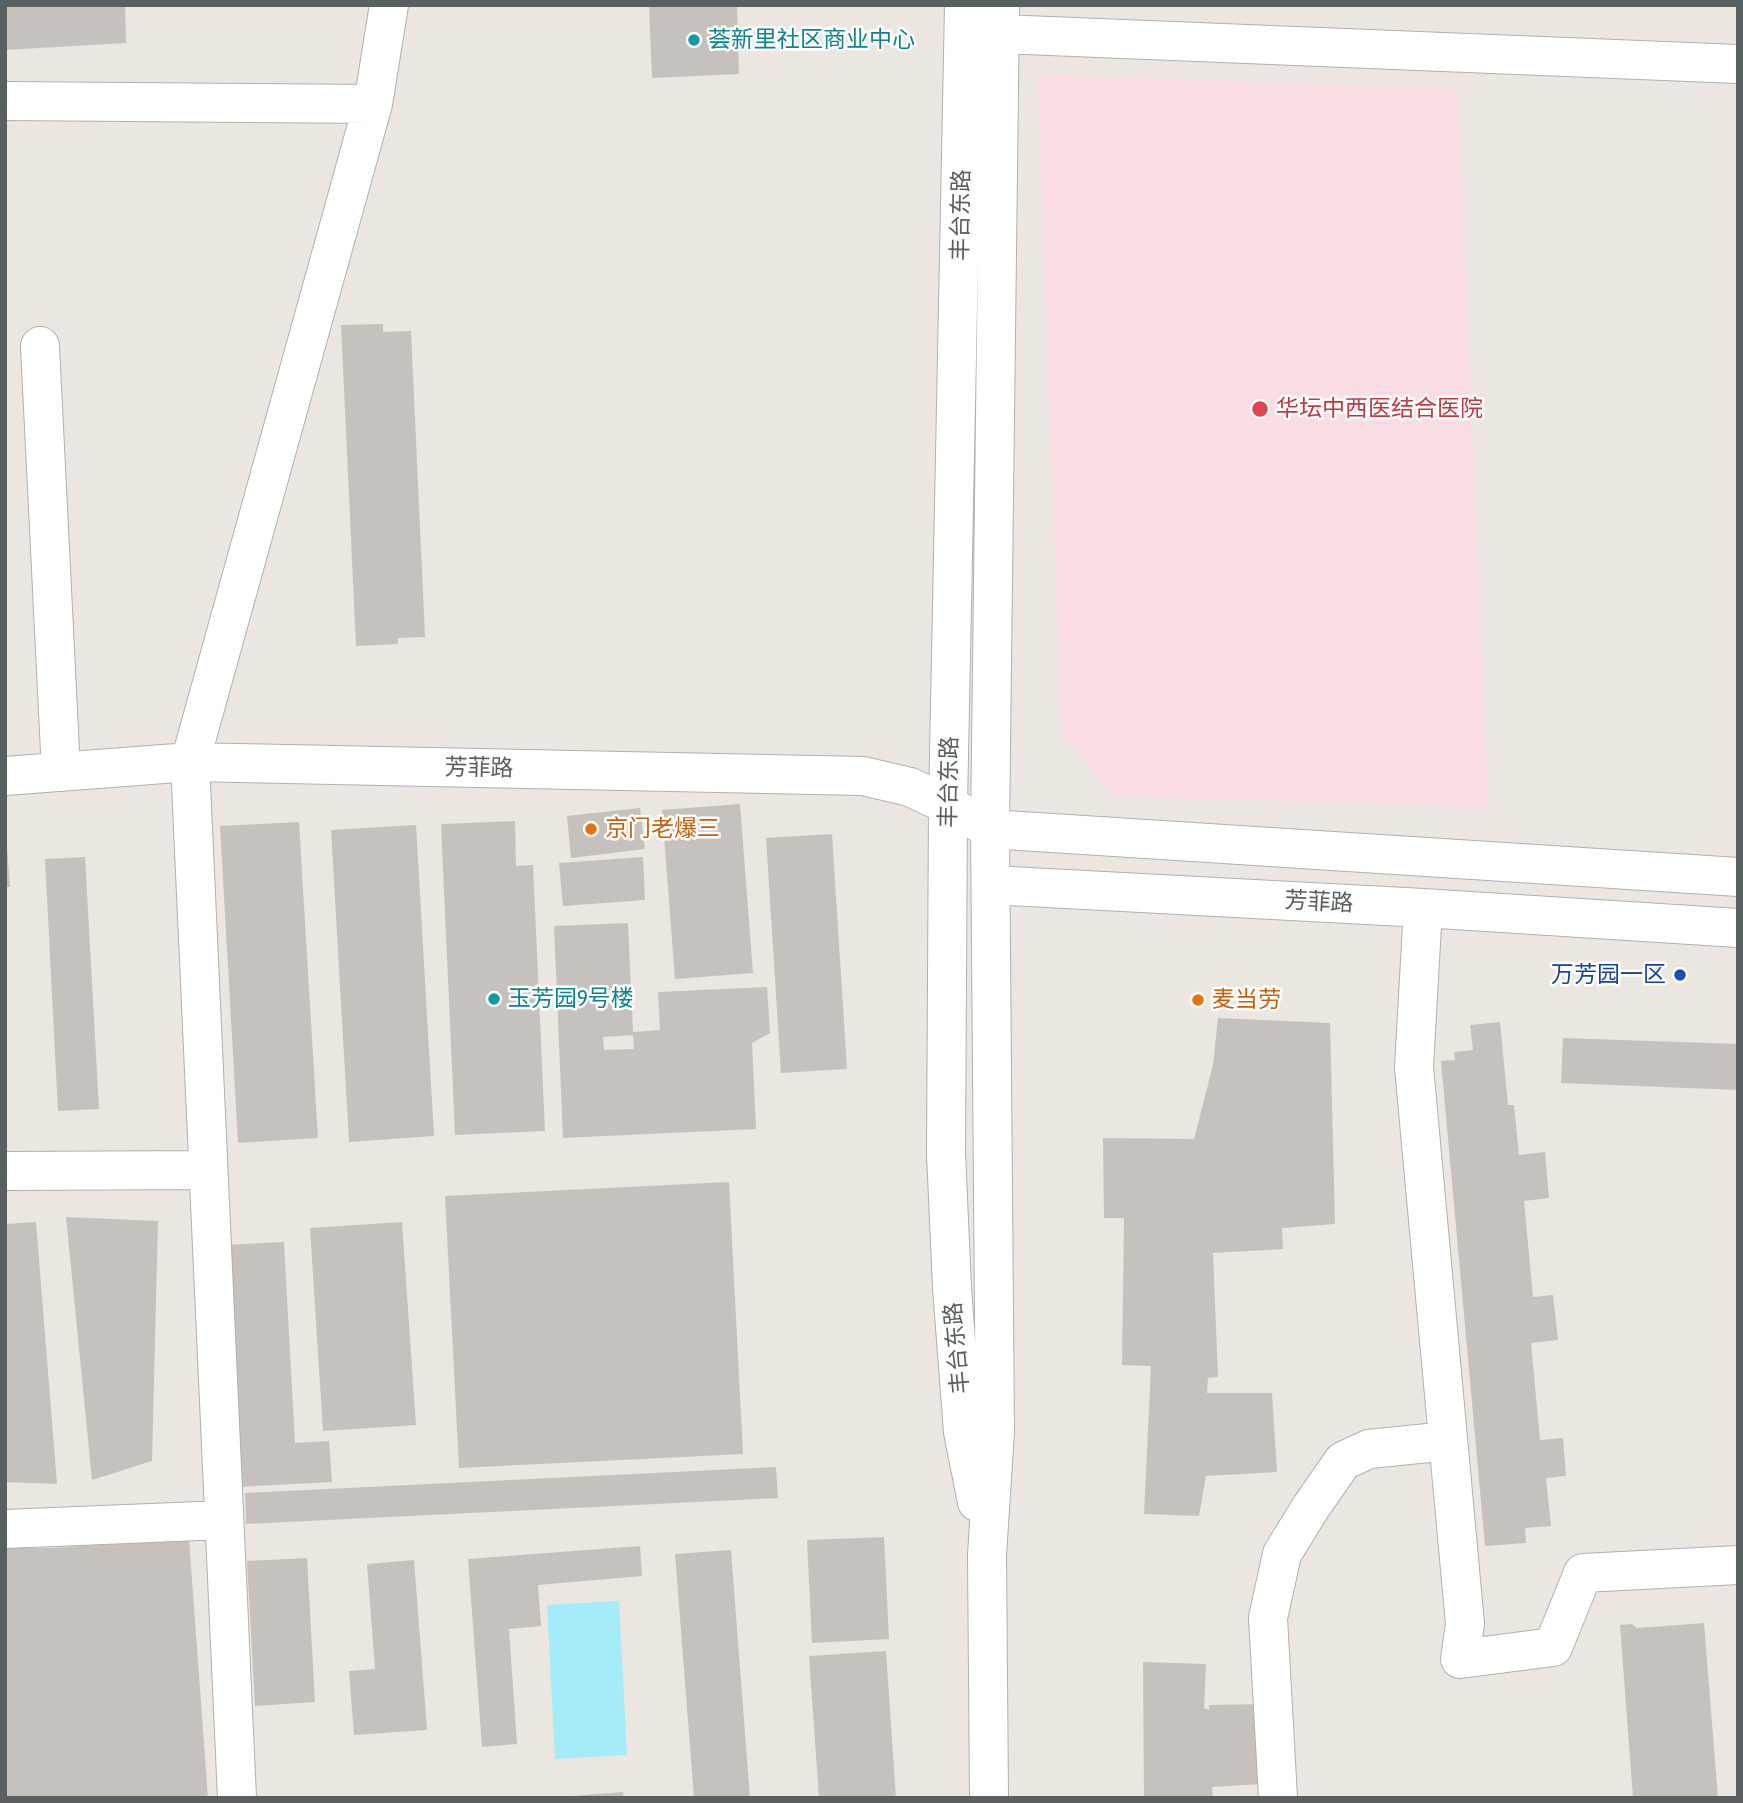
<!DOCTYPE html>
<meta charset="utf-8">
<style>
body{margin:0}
#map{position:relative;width:1743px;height:1803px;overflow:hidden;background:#ece6e1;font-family:"Asap Condensed",sans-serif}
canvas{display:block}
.frame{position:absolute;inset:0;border:7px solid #5a5f61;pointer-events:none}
</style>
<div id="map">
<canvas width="1743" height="1803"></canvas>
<div class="frame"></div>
</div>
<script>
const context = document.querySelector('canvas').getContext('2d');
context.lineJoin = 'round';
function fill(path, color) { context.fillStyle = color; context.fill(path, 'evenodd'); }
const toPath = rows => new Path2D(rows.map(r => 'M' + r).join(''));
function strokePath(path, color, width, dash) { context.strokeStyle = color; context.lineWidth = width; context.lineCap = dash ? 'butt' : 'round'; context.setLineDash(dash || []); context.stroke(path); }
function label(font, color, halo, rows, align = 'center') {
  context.font = font + ' "Asap Condensed","Noto Sans SC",sans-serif'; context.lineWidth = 5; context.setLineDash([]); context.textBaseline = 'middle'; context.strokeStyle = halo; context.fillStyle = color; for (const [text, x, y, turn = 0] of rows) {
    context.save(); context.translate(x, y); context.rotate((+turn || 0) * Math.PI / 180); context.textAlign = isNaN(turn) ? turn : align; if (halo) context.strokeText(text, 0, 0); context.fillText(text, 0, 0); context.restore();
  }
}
const medical = toPath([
 [1037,74,1458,89,1488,807,1113,796,1061,730]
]);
const water = toPath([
 [619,1601,627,1755,555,1759,547,1605]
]);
const building = toPath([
 [5,5,125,5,126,43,5,50],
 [649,5,737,5,739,74,652,78],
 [383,324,383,332,411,331,425,637,398,638,398,644,356,646,341,325],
 [740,804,753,973,675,979,662,810],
 [640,808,645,849,571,858,567,816],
 [515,821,516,866,533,865,545,1131,455,1135,441,824],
 [299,822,318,1138,238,1143,220,826],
 [416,825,434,1136,349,1142,331,830],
 [832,834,847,1069,781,1073,766,838],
 [5,847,7,847,10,887,5,887],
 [85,857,99,1109,58,1111,45,859],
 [643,857,645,900,563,906,559,863],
 [628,923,633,1032,660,1030,658,992,767,987,770,1033,752,1043,756,1129,563,1138,554,926],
 [633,1035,634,1049,604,1050,603,1037],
 [1218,1018,1330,1023,1335,1224,1282,1228,1283,1249,1213,1253,1218,1377,1208,1378,1207,1393,1272,1393,1277,1472,1206,1476,1199,1516,1144,1514,1151,1366,1122,1365,1124,1218,1104,1218,1103,1138,1194,1139,1213,1065],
 [1500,1022,1508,1105,1514,1105,1519,1155,1545,1152,1549,1198,1524,1201,1533,1297,1553,1295,1558,1340,1531,1343,1540,1440,1563,1438,1566,1476,1546,1478,1551,1526,1525,1528,1526,1543,1485,1546,1441,1061,1455,1060,1454,1052,1473,1050,1470,1025],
 [1563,1038,1738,1044,1738,1090,1561,1083],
 [729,1182,743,1454,459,1468,445,1196],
 [66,1217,158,1221,152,1461,92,1480],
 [36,1222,57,1484,5,1482,5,1224],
 [402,1222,416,1425,323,1431,310,1228],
 [284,1242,295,1443,329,1441,332,1482,236,1487,223,1245],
 [776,1467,778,1498,246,1524,245,1493],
 [884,1537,889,1639,812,1643,807,1540],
 [189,1539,208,1798,5,1798,5,1548,52,1548],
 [640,1546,642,1576,538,1585,541,1626,509,1629,517,1744,482,1747,468,1559],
 [731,1550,750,1798,694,1798,675,1554],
 [307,1558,315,1702,255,1706,247,1561],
 [414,1560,427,1730,354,1735,349,1671,375,1669,367,1564],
 [1704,1623,1718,1798,1633,1798,1620,1625,1632,1624,1637,1628],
 [886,1651,896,1798,819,1798,809,1656],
 [1143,1662,1206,1664,1204,1708,1209,1710,1209,1705,1266,1704,1263,1784,1212,1787,1213,1798,1144,1798],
 [623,1792,624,1798,572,1798,572,1796]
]);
const minor = toPath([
 [964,5,948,805,946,1153,952,1288,963,1432,977,1502],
 [976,33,1738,64],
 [5,101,373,104],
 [40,346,61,772],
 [5,776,190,762,863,776,910,787,948,805,990,829,1738,877],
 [991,885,1423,908,1738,928],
 [1423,908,1414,1067,1465,1624,1460,1659,1553,1647,1583,1573,1738,1565],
 [5,1171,208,1170],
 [5,1529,224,1520],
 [237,1798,190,762,373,104,389,5],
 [989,1798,987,1555,995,1432,990,829,1000,5],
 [1278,1798,1268,1618,1282,1554,1311,1507,1343,1461,1369,1449,1448,1441]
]);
const markers = [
 [694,40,7,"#0f9aa8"],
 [1260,409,9,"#e0444e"],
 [591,829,7,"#e8710a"],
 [1680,975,7,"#1a4fb4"],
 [494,999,7,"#0f9aa8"],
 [1198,1000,7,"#e8710a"]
];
const cultureNames = [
 ["荟新里社区商业中心",708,40],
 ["玉芳园9号楼",508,999]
];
const streetNames = [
 ["丰台东路",961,215,-89],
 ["芳菲路",479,768,1],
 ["丰台东路",949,782,-89],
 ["芳菲路",1319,902,3],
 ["丰台东路",957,1348,-95]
];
const healthNames = [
 ["华坛中西医结合医院",1276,409]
];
const foodNames = [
 ["京门老爆三",605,829],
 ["麦当劳",1212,1000]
];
const transitNames = [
 ["万芳园一区",1666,975]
];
fill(medical, '#f9dde3');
fill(water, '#a4ecf9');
fill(building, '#c7c1be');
strokePath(minor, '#adb1b3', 40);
strokePath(minor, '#fff', 38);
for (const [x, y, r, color] of markers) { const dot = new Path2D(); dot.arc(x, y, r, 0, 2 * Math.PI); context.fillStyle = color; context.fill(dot); strokePath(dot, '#fff', 2.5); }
label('23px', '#0d838f', '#fff', cultureNames, 'left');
label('23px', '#5a5f61', '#fff', streetNames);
label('23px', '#be3a42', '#fff', healthNames, 'left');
label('23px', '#c56008', '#fff', foodNames, 'left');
label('23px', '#164399', '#fff', transitNames, 'right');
</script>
